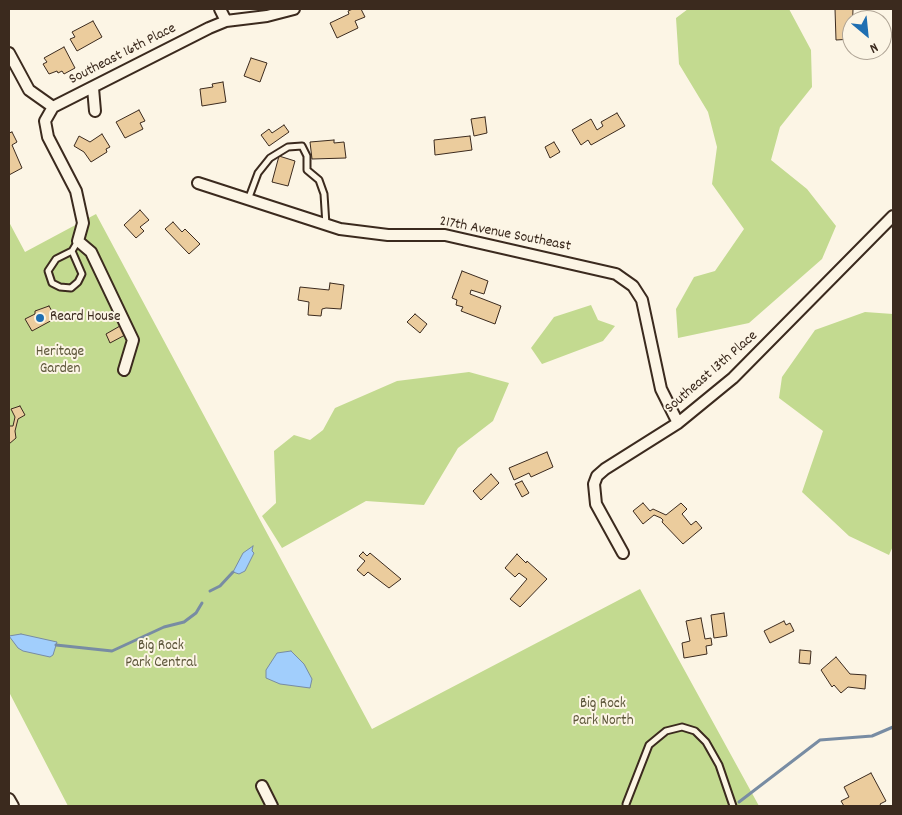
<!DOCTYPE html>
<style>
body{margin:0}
#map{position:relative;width:902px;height:815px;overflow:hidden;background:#fcf5e5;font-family:Dekko,sans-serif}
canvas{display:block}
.frame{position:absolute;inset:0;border:10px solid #3b2a1e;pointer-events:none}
.north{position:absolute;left:842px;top:10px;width:50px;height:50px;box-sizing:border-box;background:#fcf5e5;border:1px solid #afa495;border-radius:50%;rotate:152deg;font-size:14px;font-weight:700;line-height:20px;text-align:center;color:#3b2a1e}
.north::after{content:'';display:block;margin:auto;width:18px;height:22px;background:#1f6fb2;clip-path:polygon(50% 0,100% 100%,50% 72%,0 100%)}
</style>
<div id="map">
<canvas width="902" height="815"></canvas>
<div class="frame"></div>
<div class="north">N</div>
</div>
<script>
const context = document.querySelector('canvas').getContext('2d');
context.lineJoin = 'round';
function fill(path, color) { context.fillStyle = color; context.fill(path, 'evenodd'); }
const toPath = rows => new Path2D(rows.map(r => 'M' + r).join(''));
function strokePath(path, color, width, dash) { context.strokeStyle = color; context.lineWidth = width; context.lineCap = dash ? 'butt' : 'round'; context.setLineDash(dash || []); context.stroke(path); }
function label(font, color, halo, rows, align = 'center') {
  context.font = font + ' Dekko,sans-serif'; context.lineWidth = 4; context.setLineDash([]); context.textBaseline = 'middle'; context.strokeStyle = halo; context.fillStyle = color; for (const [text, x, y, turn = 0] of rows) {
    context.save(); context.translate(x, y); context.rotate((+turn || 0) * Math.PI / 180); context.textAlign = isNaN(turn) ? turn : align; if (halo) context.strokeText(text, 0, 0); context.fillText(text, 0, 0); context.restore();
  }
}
const green = toPath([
 [688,9,789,9,811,50,812,87,780,127,771,160,807,189,836,226,822,259,749,323,678,338,676,309,694,277,715,271,744,229,712,184,717,147,708,112,679,64,676,18],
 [96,214,372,729,640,589,759,806,68,806,9,692,9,222,25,252],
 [591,305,598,320,615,326,603,341,542,364,531,348,554,317],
 [865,312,893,314,893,546,889,555,849,536,802,492,823,431,779,398,782,377,815,330],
 [469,372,509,383,493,421,458,448,424,505,366,501,282,548,262,516,276,503,274,451,294,435,310,440,323,430,335,408,397,381]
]);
const water = toPath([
 [253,546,252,551,254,553,245,571,239,574,233,572,243,553,253,546],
 [21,634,57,642,53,655,50,657,23,651,18,648,9,636,21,634],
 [291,651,304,664,312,679,310,688,280,684,266,678,266,670,277,653,291,651]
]);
const stream = toPath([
 [210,591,220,586,233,572],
 [56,645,112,651,164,627,184,622,196,613,202,603],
 [739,802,820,740,872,736,893,727]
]);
const building = toPath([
 [353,9,361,9,365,17,355,21,358,28,337,38,330,23,349,14,348,11,353,9],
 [835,9,853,9,852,39,836,40,835,9],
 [93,21,102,37,77,51,70,39,75,37,72,32,93,21],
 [64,47,75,68,64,74,62,71,58,73,57,71,49,74,43,64,47,62,44,58,64,47],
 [251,58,267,63,260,82,244,76,251,58],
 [223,82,226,102,202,106,200,89,213,87,212,84,223,82],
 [139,110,145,121,140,123,143,129,125,138,116,122,139,110],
 [617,113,625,126,591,145,588,140,581,145,572,130,591,119,597,130,603,126,601,122,617,113],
 [485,117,487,133,474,136,471,119,485,117],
 [284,125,289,132,269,146,261,135,269,129,272,133,284,125],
 [12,132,17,142,12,145,22,168,9,175,9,133,12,132],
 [102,134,110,147,106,149,107,152,91,162,84,152,74,146,79,136,90,142,102,134],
 [470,136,472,150,435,155,434,140,470,136],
 [334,140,334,143,344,142,346,158,312,159,310,142,334,140],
 [554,142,560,152,550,158,545,147,554,142],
 [279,156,295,161,288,186,272,182,279,156],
 [140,210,149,220,140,227,144,231,136,238,124,225,140,210],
 [173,222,182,232,185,229,200,244,189,254,165,229,173,222],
 [462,271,488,281,484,294,471,290,470,294,501,306,495,324,461,311,463,307,456,305,457,300,452,298,462,271],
 [330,283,344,285,341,309,326,308,322,309,321,316,308,315,309,302,298,300,300,287,329,290,330,283],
 [49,306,56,318,32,331,25,319,35,314,35,311,49,306],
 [415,314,427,324,420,333,407,322,415,314],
 [120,326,125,335,110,343,106,334,120,326],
 [20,406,25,415,18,419,15,431,16,438,9,444,9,426,13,426,15,417,11,409,20,406],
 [547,452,553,467,531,477,529,473,514,480,509,468,547,452],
 [491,474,499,483,481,500,473,491,491,474],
 [522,481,529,493,522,497,515,484,522,481],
 [643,503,650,511,653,509,666,515,681,503,687,509,682,514,691,525,696,521,702,528,683,544,662,522,663,520,661,518,654,515,643,524,633,511,643,503],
 [363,552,367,556,370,553,401,579,389,588,368,572,364,576,357,570,365,561,359,556,363,552],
 [517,554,526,563,527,561,547,579,520,607,510,599,527,579,519,573,515,577,505,568,517,554],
 [724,613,727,636,714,638,711,615,724,613],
 [701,618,705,639,711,638,712,645,706,646,707,654,684,658,682,643,690,641,686,621,701,618],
 [784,621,786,625,790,623,794,631,770,643,764,631,784,621],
 [800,650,811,651,810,664,799,663,800,650],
 [836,657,850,674,866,675,865,689,848,687,841,693,834,685,832,687,821,670,836,657],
 [871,773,886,801,880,804,881,806,844,806,841,801,849,797,844,787,871,773]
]);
const lane = toPath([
 [248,200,258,173,270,158,288,147,302,146,307,156,307,170,319,180,324,194,326,225],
 [72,251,82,274,78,282,71,288,60,287,52,283,48,271,56,259,72,251,78,241],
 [626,804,649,745,666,731,682,727,695,731,706,742,719,765,733,806]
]);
const street = toPath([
 [220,9,226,21],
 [9,53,29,90,53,107,45,121,48,137,76,191,83,223,78,241,91,252,133,340,124,370],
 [93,88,95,111],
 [53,107,209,28,226,21,267,16,294,9],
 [198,183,340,229,388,235,445,235,616,274,633,286,642,300,661,389,678,423],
 [623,553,596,504,594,484,597,476,605,469,678,423,733,378,893,216],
 [262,786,272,806],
 [9,799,13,806]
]);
const markers = [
 [40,318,5,"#1f6fb2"]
];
const streetNames = [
 ["Southeast 16th Place",123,55,-27],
 ["217th Avenue Southeast",505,235,11],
 ["Southeast 13th Place",712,373,-41]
];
const poiNames = [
 ["Reard House",50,318]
];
const parkNames = [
 ["Heritage",60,353],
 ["Garden",60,370],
 ["Big Rock",161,647],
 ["Park Central",161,664],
 ["Big Rock",603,705],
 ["Park North",603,722]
];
fill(green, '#c3da90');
fill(water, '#a1cefc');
strokePath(water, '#788ca3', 1);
strokePath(stream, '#788ca3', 3);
fill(building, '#ebcc9d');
strokePath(building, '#3b2a1e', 1);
strokePath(lane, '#3b2a1e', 9);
strokePath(street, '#3b2a1e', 14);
strokePath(lane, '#fcf5e5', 5);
strokePath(street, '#fcf5e5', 10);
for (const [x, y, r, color] of markers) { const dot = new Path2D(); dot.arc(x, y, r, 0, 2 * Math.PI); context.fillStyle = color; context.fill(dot); strokePath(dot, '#fcf5e5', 2); }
label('15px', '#3b2a1e', '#fcf5e5', streetNames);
label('15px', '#3b2a1e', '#fcf5e5', poiNames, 'left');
label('15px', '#5d563a', '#fcf5e5', parkNames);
</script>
